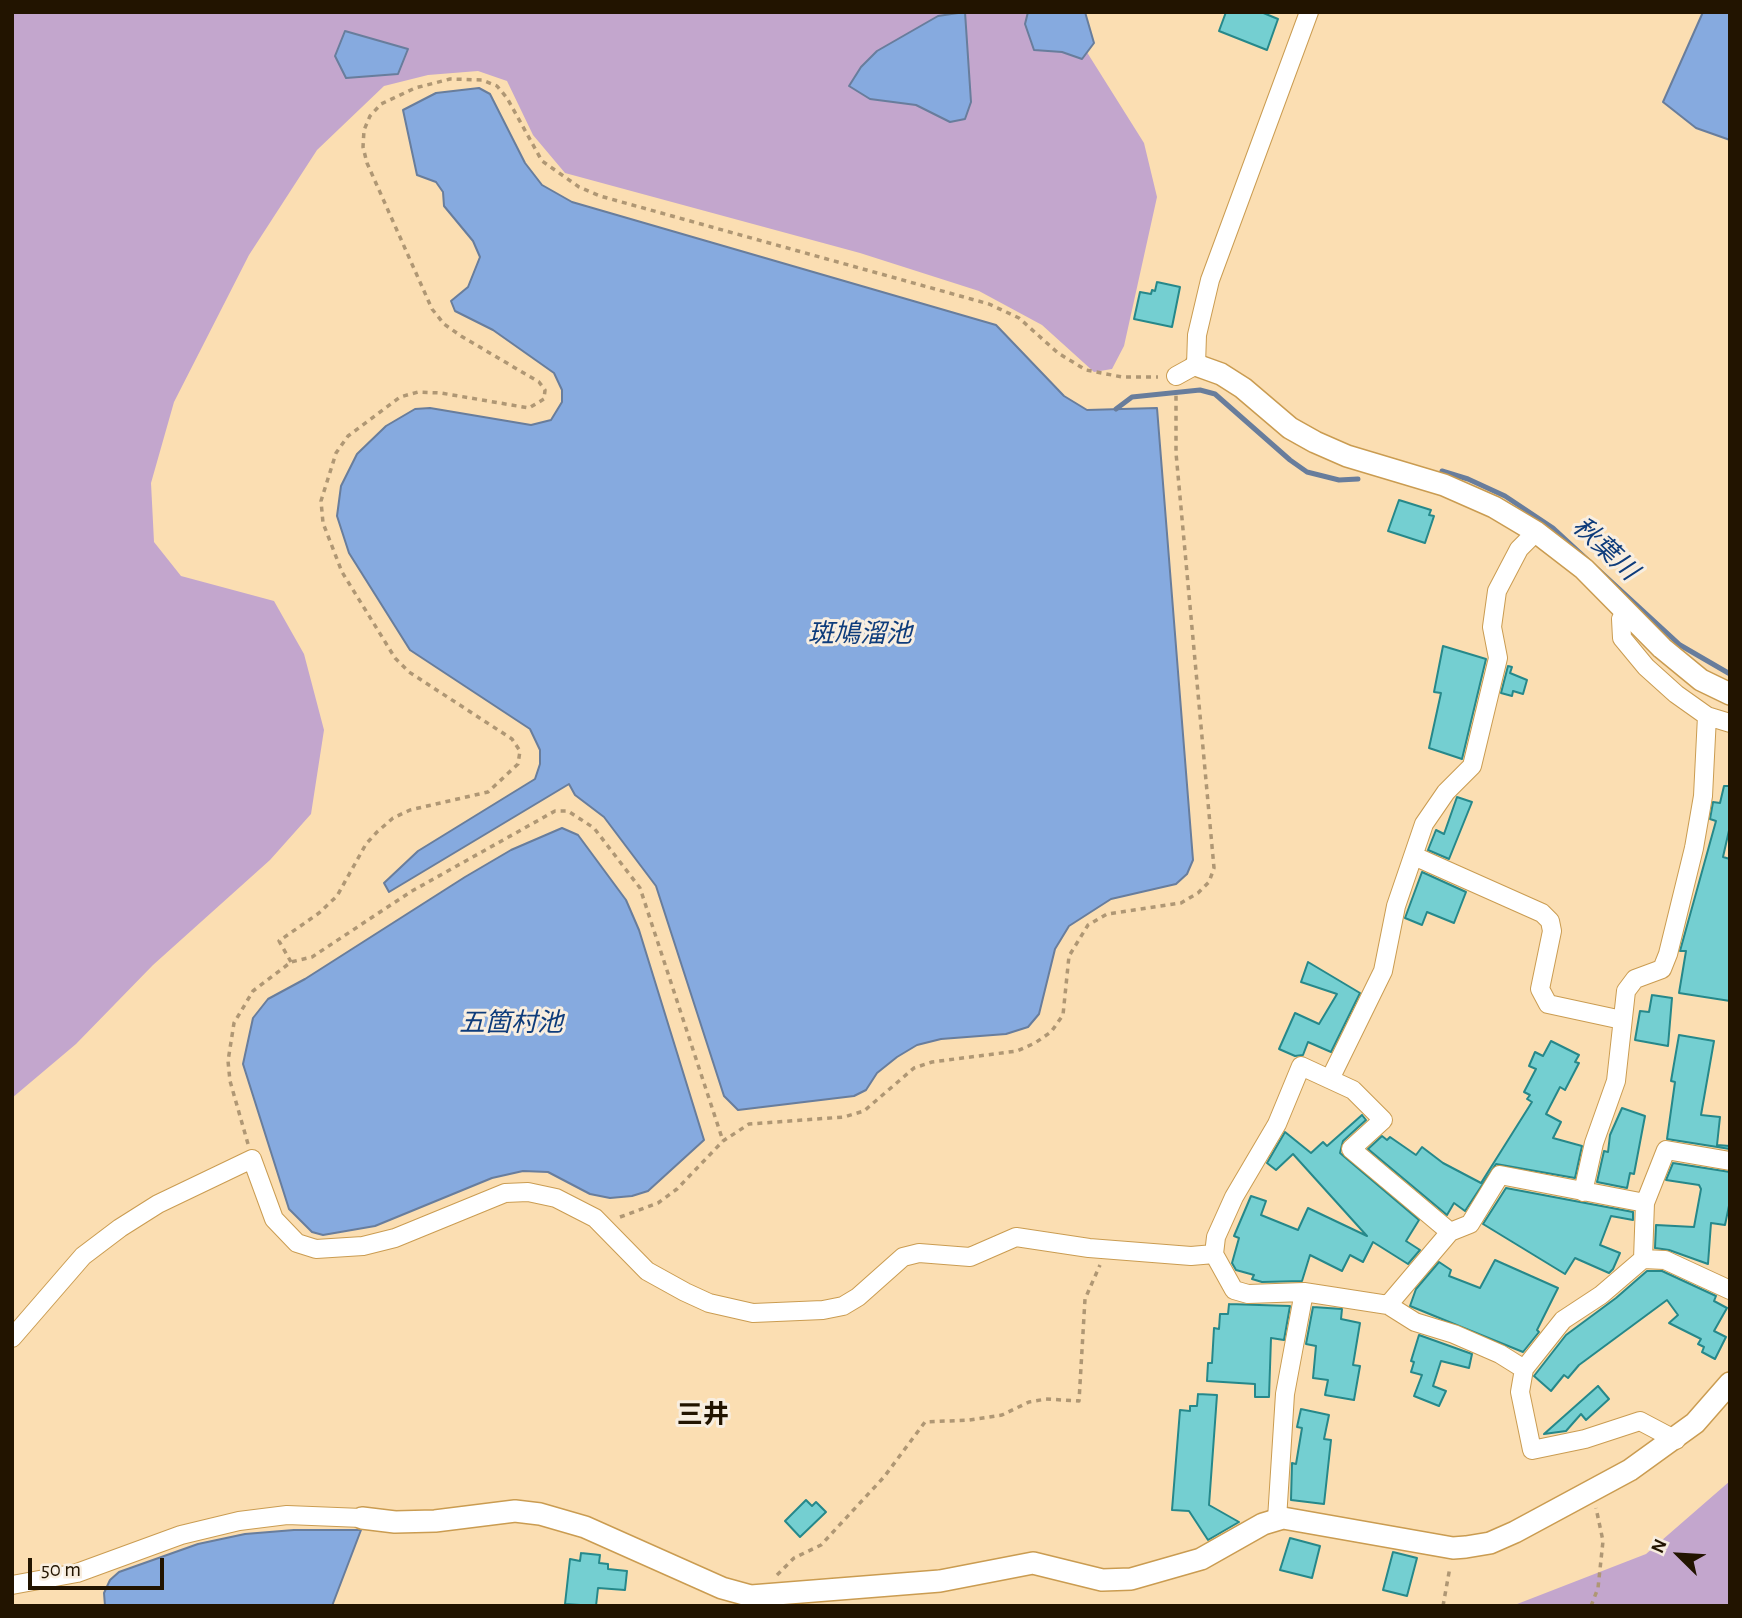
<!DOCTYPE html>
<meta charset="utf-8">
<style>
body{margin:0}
#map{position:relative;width:1742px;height:1618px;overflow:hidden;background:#fbdeb2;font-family:"Alegreya Sans",sans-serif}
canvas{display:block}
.frame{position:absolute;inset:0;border:14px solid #221400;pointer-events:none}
.north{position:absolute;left:1644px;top:1520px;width:70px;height:70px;-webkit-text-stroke:5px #f8eee0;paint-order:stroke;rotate:294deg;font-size:19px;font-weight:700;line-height:28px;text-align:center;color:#221400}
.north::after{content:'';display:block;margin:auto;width:24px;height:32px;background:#221400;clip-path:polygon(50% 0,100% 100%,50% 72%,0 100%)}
.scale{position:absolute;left:28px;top:1558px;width:136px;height:32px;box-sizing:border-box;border:4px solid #221400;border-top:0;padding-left:9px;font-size:21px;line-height:24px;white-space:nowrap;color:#221400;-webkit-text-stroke:5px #f8eee0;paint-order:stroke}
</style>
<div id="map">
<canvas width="1742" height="1618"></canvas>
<div class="frame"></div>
<div class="north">N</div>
<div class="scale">50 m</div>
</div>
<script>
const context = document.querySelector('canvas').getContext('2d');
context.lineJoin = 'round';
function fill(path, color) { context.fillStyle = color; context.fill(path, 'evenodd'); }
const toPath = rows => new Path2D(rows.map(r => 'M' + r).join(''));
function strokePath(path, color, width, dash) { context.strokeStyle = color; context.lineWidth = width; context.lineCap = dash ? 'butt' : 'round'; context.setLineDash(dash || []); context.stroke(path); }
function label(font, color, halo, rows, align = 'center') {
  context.font = font + ' "Alegreya Sans","Noto Sans JP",sans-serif'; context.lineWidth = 6; context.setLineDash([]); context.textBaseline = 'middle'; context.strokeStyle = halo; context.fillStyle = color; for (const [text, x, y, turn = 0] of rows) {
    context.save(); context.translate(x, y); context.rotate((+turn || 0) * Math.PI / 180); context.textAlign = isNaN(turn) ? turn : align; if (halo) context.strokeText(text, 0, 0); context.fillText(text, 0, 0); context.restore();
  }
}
const green = toPath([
 [12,12,1066,12,1073,30,1144,143,1157,197,1124,346,1112,369,1094,372,1042,325,979,291,860,253,565,173,533,135,507,81,478,71,428,75,384,86,317,150,249,255,174,402,151,483,154,542,181,576,274,601,304,654,324,730,311,814,270,860,153,965,76,1044,12,1098],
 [1730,1481,1730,1606,1512,1606,1646,1554]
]);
const water = toPath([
 [965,12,971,102,965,119,950,122,916,105,870,99,849,86,861,67,877,51,938,16,965,12],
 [1028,12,1085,12,1094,43,1082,59,1062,52,1034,50,1025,24,1028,12],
 [1703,12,1730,12,1730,140,1696,128,1663,102,1703,12],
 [345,31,408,49,398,74,346,78,335,56,345,31],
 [479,88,490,94,525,163,542,185,572,202,996,325,1064,396,1087,410,1157,408,1193,860,1187,874,1176,884,1111,899,1069,926,1055,949,1039,1014,1028,1027,1006,1034,941,1039,917,1045,897,1057,877,1073,866,1090,854,1096,738,1110,724,1096,656,886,604,817,575,795,569,784,389,892,384,883,418,851,535,779,540,764,540,750,530,729,410,650,349,553,337,516,341,486,357,454,386,426,415,409,430,408,531,425,551,420,562,402,562,390,554,373,493,330,455,311,451,301,468,287,480,257,473,241,444,206,443,192,436,182,417,175,403,110,436,93,479,88],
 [562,828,578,835,626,900,639,930,704,1140,648,1191,632,1196,610,1198,590,1194,548,1172,523,1171,492,1178,375,1226,323,1235,312,1232,289,1209,243,1064,253,1018,268,999,305,979,465,877,511,850,562,828],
 [294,1530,361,1530,332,1606,105,1606,104,1593,110,1580,119,1572,198,1544,245,1534,294,1530]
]);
const stream = toPath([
 [1116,409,1132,397,1200,390,1215,394,1290,460,1307,472,1339,480,1358,479],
 [1442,471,1468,479,1505,496,1553,528,1680,645,1730,674]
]);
const building = toPath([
 [1226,12,1261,12,1278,19,1267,50,1219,31,1226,12],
 [1157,282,1180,287,1172,327,1134,319,1140,292,1151,294,1152,290,1155,291,1157,282],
 [1399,500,1431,510,1429,515,1434,516,1425,543,1388,531,1399,500],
 [1443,646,1486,659,1462,759,1429,748,1441,693,1434,692,1443,646],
 [1508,666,1512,667,1510,673,1527,680,1523,694,1513,691,1512,696,1501,693,1508,666],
 [1724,786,1730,786,1730,826,1723,857,1730,859,1730,1001,1679,993,1686,951,1680,951,1716,821,1710,819,1713,802,1720,803,1724,786],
 [1457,797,1472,802,1449,859,1428,850,1436,830,1444,834,1457,797],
 [1422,872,1466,892,1454,923,1427,912,1422,925,1405,918,1422,872],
 [1308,962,1360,993,1331,1052,1308,1042,1303,1055,1295,1056,1279,1049,1295,1013,1319,1024,1337,994,1301,982,1308,962],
 [1652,995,1672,998,1668,1046,1635,1040,1640,1011,1649,1012,1652,995],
 [1679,1035,1714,1041,1701,1115,1720,1117,1717,1145,1730,1146,1730,1149,1667,1139,1675,1082,1671,1081,1679,1035],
 [1551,1041,1579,1055,1575,1062,1579,1063,1565,1090,1560,1087,1546,1114,1561,1122,1553,1138,1582,1146,1575,1178,1496,1164,1465,1211,1454,1203,1447,1215,1368,1149,1382,1136,1387,1140,1390,1137,1416,1155,1422,1147,1443,1163,1481,1183,1532,1102,1527,1099,1530,1095,1524,1092,1536,1069,1529,1066,1535,1052,1543,1056,1551,1041],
 [1622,1108,1645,1116,1634,1174,1630,1173,1627,1188,1597,1182,1604,1151,1608,1152,1610,1135,1622,1108],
 [1362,1115,1366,1120,1343,1141,1340,1153,1419,1220,1406,1241,1420,1250,1408,1264,1373,1242,1363,1262,1350,1255,1342,1271,1310,1255,1302,1281,1262,1282,1252,1279,1254,1275,1236,1270,1232,1263,1239,1238,1234,1236,1251,1196,1266,1201,1261,1215,1298,1230,1308,1208,1367,1236,1293,1154,1276,1170,1267,1163,1285,1132,1311,1153,1323,1142,1327,1146,1362,1115],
 [1673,1163,1730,1172,1730,1201,1725,1225,1711,1223,1708,1264,1669,1250,1655,1248,1656,1225,1694,1227,1701,1189,1699,1185,1666,1180,1673,1163],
 [1506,1188,1633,1212,1633,1220,1611,1216,1600,1245,1620,1253,1613,1269,1609,1273,1575,1258,1565,1274,1483,1224,1506,1188],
 [1495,1260,1558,1288,1537,1330,1539,1332,1523,1352,1410,1306,1416,1289,1439,1262,1451,1270,1449,1276,1480,1288,1495,1260],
 [1647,1271,1662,1271,1716,1296,1714,1301,1727,1308,1714,1331,1726,1337,1715,1359,1702,1352,1704,1347,1698,1344,1701,1339,1669,1323,1678,1315,1667,1300,1579,1365,1568,1378,1564,1375,1551,1391,1534,1376,1566,1335,1616,1298,1647,1271],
 [1229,1304,1290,1306,1284,1340,1271,1338,1269,1397,1255,1397,1255,1384,1207,1381,1208,1363,1212,1363,1214,1328,1219,1329,1220,1314,1228,1314,1229,1304],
 [1313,1307,1342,1309,1341,1319,1360,1323,1353,1365,1360,1366,1354,1400,1325,1395,1328,1380,1313,1378,1316,1346,1306,1344,1313,1307],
 [1419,1335,1472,1354,1469,1368,1441,1361,1433,1386,1446,1391,1439,1406,1414,1396,1422,1375,1411,1372,1414,1362,1411,1361,1419,1335],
 [1598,1386,1609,1399,1586,1420,1581,1414,1566,1431,1544,1434,1598,1386],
 [1198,1394,1217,1395,1209,1505,1239,1522,1208,1540,1189,1511,1172,1510,1180,1410,1190,1411,1190,1406,1197,1406,1198,1394],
 [1301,1409,1329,1415,1324,1439,1331,1440,1324,1504,1291,1500,1292,1463,1296,1464,1302,1428,1297,1427,1301,1409],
 [806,1500,812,1506,816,1502,826,1512,800,1537,785,1521,806,1500],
 [1290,1538,1320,1546,1312,1578,1280,1570,1290,1538],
 [1393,1552,1417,1558,1407,1596,1383,1590,1393,1552],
 [581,1553,600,1555,599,1563,608,1564,608,1569,627,1571,625,1590,598,1588,596,1606,565,1604,570,1559,580,1561,581,1553]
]);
const path = toPath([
 [291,962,279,941,319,913,337,896,366,844,377,832,393,818,410,810,488,792,518,764,520,751,512,739,409,672,395,658,342,572,323,523,321,501,336,453,348,436,400,397,418,392,441,393,529,408,544,399,545,390,539,382,461,336,444,324,432,309,367,163,363,147,364,130,370,116,381,104,415,88,450,79,482,80,497,86,507,98,542,161,579,187,600,196,989,304,1019,318,1058,353,1086,370,1122,377,1158,377],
 [248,1144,230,1081,228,1061,234,1023,253,991,291,962,312,957,412,891,555,811,568,811,594,828,640,888,723,1141],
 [620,1217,658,1203,677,1189,723,1141,749,1124,844,1117,864,1111,914,1068,932,1062,1017,1051,1035,1043,1051,1032,1063,1015,1069,956,1088,925,1107,914,1181,903,1198,893,1209,882,1214,868,1176,453,1176,391],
 [777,1575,794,1558,821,1545,884,1477,925,1422,969,1420,1002,1415,1029,1402,1046,1399,1079,1401,1085,1299,1100,1265],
 [1443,1606,1450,1567],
 [1591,1606,1598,1588,1603,1541,1596,1508]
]);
const minor = toPath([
 [1176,376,1196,365,1197,335,1210,280,1309,12],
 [1626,611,1621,619,1622,638,1646,667,1676,694,1707,716,1730,723],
 [1414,856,1542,913,1550,921,1552,931,1540,989,1548,1004,1622,1020],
 [1330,1079,1383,971,1396,906,1424,824,1446,792,1472,766,1498,658,1492,627,1497,591,1519,549,1536,532],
 [1583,1192,1594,1143,1616,1081,1626,991,1635,979,1662,969,1668,954,1694,848,1703,796,1707,716],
 [1643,1259,1645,1203],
 [1304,1292,1248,1294,1234,1290,1214,1254,1216,1237,1234,1197,1277,1124,1301,1066,1353,1090,1383,1120,1351,1149,1450,1232],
 [1388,1305,1415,1322,1454,1334,1500,1354,1524,1369],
 [12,1338,83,1256,120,1228,158,1204,252,1159,274,1219,297,1243,316,1249,363,1246,395,1238,505,1193,528,1192,556,1198,595,1218,647,1271,685,1292,709,1303,753,1313,823,1310,843,1306,858,1297,903,1257,919,1253,970,1257,1016,1237,1089,1248,1191,1256,1214,1254],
 [1676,1440,1640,1421,1585,1439,1532,1450,1520,1392,1524,1369,1563,1320,1601,1295,1643,1259,1665,1260,1730,1290],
 [1277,1519,1285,1394,1304,1292,1388,1305,1450,1232,1470,1224,1500,1175,1645,1203,1666,1150,1730,1161],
 [12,1585,77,1573,181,1535,239,1521,287,1515,362,1518]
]);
const tertiary = toPath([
 [1196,365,1221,374,1243,388,1290,428,1315,442,1347,456,1444,485,1494,507,1536,532,1584,569,1662,648,1701,680,1730,694],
 [362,1518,395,1522,435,1521,515,1511,540,1514,585,1527,722,1588,751,1596,940,1581,1033,1563,1102,1580,1131,1579,1201,1559,1263,1524,1283,1518,1453,1548,1466,1547,1490,1543,1515,1532,1630,1470,1695,1423,1730,1383]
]);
const waterNames = [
 ["秋葉川",1605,549,43],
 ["斑鳩溜池",860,634],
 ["五箇村池",511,1023]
];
const neighbourhoodNames = [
 ["三井",703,1415]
];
fill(green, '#c3a6cd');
fill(water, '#86aadf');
strokePath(water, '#687d9c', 2);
strokePath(stream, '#687d9c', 5);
fill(building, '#74cfd1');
strokePath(building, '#26888a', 2);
strokePath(minor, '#ca9c51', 20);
strokePath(tertiary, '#ca9c51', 24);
strokePath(path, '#af9774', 3.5, [5, 5]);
strokePath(minor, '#fff', 18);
strokePath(tertiary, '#fff', 21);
label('italic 26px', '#0e3c7b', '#f8eee0', waterNames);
label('bold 26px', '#221400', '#f8eee0', neighbourhoodNames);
</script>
